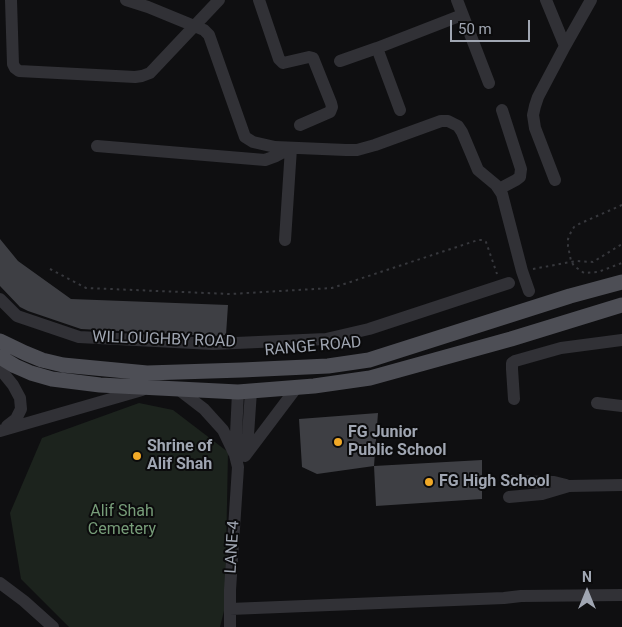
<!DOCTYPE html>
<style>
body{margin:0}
#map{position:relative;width:622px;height:627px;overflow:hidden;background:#0f0f11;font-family:Roboto,sans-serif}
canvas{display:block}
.north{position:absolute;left:562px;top:567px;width:50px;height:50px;-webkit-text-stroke:4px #0b0b0c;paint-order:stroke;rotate:0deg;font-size:14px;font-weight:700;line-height:20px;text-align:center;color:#a0a6b2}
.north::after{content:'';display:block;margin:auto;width:18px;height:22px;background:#a0a6b2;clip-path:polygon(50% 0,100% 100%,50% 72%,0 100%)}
.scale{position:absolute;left:450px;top:20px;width:80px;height:22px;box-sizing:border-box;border:2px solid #a0a6b2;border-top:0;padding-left:6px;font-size:15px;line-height:18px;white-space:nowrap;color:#a0a6b2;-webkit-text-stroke:4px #0b0b0c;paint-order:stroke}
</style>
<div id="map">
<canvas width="622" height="627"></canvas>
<div class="north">N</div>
<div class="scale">50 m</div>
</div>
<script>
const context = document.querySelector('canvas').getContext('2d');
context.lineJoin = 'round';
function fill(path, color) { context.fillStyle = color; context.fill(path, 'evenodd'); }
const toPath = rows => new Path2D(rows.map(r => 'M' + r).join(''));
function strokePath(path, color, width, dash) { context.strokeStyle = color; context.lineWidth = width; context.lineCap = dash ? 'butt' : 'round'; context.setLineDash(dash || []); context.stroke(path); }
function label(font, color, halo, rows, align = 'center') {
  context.font = font + ' Roboto,sans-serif'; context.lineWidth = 4; context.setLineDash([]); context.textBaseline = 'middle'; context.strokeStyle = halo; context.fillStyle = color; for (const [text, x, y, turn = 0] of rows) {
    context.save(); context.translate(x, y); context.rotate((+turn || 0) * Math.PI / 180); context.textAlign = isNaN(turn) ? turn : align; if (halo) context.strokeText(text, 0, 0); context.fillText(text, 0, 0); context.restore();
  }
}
const green = toPath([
 [139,403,173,410,228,452,225,607,220,627,69,627,21,579,10,513,42,438]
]);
const building = toPath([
 [0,239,18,261,71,299,228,305,226,335,213,336,81,329,28,311,20,307,0,286],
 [378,413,374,466,317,474,302,467,299,419],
 [482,460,482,499,376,506,374,466]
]);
const path = toPath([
 [622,205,579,224,574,227,571,232,568,239,568,246,571,261,574,266,584,273,598,272,622,263],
 [50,269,86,288,230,294,332,288,478,240,483,240,486,242,497,274],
 [533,269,576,261,593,262,622,244]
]);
const minor = toPath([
 [11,0,13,64,15,68,19,71,135,77,142,76,150,73,219,0],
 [126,0,148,7,204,30,209,35,245,137,253,142,275,147,346,150,357,150,375,145,441,121,448,121,458,126,462,132,478,170,496,185,502,194,522,271,529,291],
 [259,0,279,59,283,63,309,57,313,58,331,103,332,107,330,112,300,125],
 [457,0,489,83],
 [546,0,565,46],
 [377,48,400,110],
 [340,61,377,48,462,15],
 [97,146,265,160,276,156,291,148],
 [555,180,535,128,533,115,535,106,538,97,565,46,591,0],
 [499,189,516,180,520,177,521,169,502,110],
 [285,240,291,148],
 [0,299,17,316,79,337,213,344,326,339,369,329,509,283],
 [0,369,13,385,20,398,21,409,16,419,7,426],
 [178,389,204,409,223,430,234,453],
 [514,399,512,369,512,363,515,361,561,348,622,340],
 [597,403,622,406],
 [0,431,142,390],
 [245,454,248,435,251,391],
 [245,456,297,387],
 [506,481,554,482,566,485],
 [509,497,542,494,569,486,622,485],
 [0,583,24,601,53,627],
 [230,609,504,598,521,596,622,595],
 [230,627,230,590,238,467,235,455,238,392]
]);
const major = toPath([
 [0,341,25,353,42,360,63,365,147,373,242,370,328,366,369,360,570,296,622,282],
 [0,357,15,366,31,373,52,379,100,385,238,392,314,386,370,378,511,339,622,305]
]);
const markers = [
 [338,442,5,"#f1a927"],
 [137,456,5,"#f1a927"],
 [429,482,5,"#f1a927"]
];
const streetNames = [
 ["WILLOUGHBY ROAD",164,340,2],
 ["RANGE ROAD",313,347,-5],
 ["LANE-4",233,547,-87]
];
const poiNames = [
 ["FG Junior",348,433],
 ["Public School",348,451],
 ["Shrine of",147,447],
 ["Alif Shah",147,465],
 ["FG High School",439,482]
];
const parkNames = [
 ["Alif Shah",122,512],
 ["Cemetery",122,530]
];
fill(green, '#1c231d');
fill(building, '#3e3f44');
strokePath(path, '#37383d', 2, [2.5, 4]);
strokePath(minor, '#313136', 12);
strokePath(major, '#4d4e55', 15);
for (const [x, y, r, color] of markers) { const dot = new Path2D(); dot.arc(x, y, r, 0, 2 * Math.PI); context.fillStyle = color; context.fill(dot); strokePath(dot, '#0b0b0c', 2); }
label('16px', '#a0a6b2', '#0b0b0c', streetNames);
label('bold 16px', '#a0a6b2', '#0b0b0c', poiNames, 'left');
label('16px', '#779d79', '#0b0b0c', parkNames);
</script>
